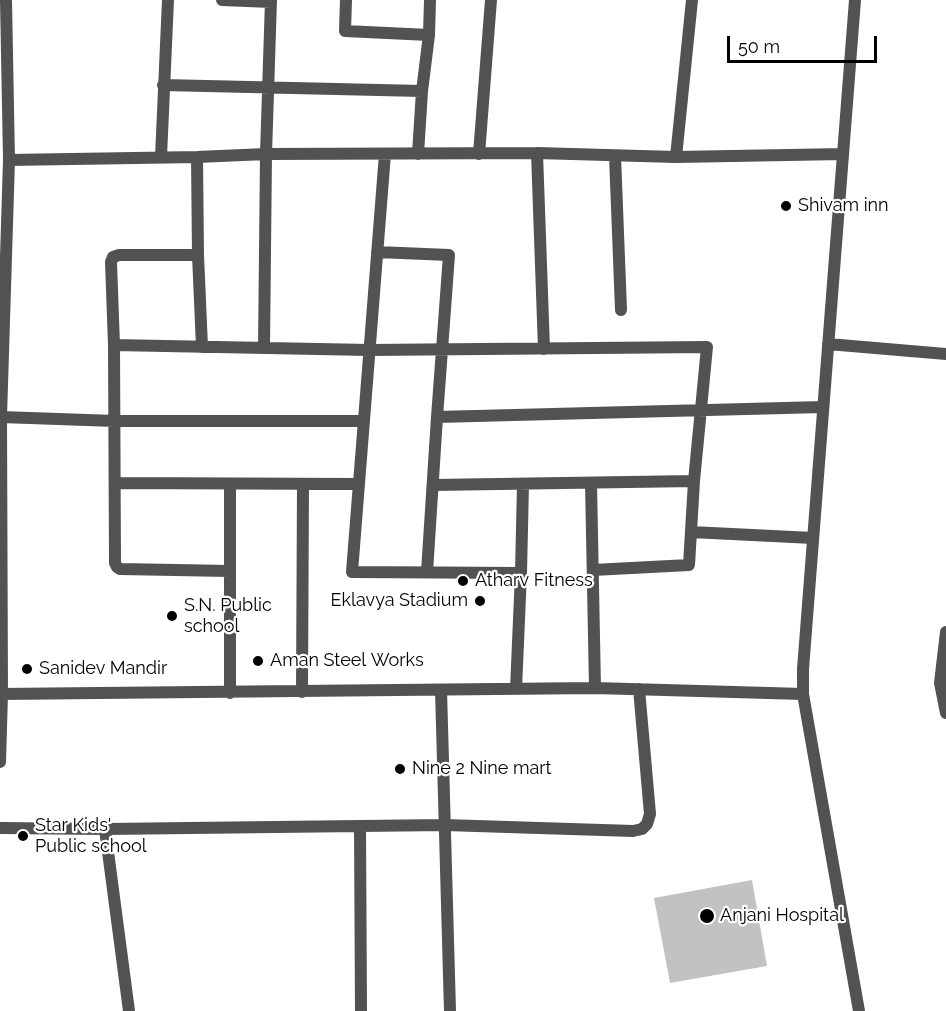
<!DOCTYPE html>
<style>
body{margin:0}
#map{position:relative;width:946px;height:1011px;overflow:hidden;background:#fff;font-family:Raleway,sans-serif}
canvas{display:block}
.scale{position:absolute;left:727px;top:36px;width:150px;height:27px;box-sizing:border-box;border:3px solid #000;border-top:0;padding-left:8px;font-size:18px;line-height:21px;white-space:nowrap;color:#000;-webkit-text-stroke:4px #fff;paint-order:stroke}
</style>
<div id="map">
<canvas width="946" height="1011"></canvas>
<div class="scale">50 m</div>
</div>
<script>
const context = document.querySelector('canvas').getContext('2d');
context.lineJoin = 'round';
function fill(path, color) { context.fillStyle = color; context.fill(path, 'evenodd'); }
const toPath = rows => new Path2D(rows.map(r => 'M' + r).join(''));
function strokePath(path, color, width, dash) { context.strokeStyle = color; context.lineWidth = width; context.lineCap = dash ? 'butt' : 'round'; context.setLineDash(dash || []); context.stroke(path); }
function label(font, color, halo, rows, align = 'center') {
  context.font = font + ' Raleway,sans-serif'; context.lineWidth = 4.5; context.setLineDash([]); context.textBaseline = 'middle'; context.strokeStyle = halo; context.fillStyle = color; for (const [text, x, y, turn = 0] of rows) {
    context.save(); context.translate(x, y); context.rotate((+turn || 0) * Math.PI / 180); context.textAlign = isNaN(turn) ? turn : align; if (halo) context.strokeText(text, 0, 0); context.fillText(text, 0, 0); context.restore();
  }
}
const building = toPath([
 [752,880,767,966,670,983,654,898]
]);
const minor = toPath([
 [222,0,271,2],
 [346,0,345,31,429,35,430,0],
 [855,0,803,669,803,694,859,1011],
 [163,85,422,91],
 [537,153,544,349],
 [385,154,352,572,521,573,516,689],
 [418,154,422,91,429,35],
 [479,154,491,0],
 [615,156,621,310],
 [161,157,168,0],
 [197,157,198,255,202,347],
 [676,157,692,0],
 [9,160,197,157,266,154,537,153,676,157,843,154],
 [377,252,449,255,437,417,427,572],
 [198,255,119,255,113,257,111,262,114,345,115,563,117,567,120,569,230,571],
 [828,344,946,354],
 [114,345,369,350,707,347,694,481,689,565,593,570],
 [264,348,266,154,271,0],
 [1,417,115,421,364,421],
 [437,417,823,407],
 [116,483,359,484],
 [591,483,595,688],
 [230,484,230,693],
 [433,485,694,481],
 [691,532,813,538],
 [521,573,523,484],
 [946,632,940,683,946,713],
 [441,690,450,1011],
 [302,692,303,484],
 [0,694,595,688,803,694],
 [0,762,2,694,1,417,9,160,6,0],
 [360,826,361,1011],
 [0,828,105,829,445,825,633,831,642,829,647,824,650,814,639,689],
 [105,829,129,1011]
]);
const markers = [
 [786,206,6,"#000"],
 [463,581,6,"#000"],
 [480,601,6,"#000"],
 [172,616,6,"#000"],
 [258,661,6,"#000"],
 [27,669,6,"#000"],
 [400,769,6,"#000"],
 [23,836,6,"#000"],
 [707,916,8,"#000"]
];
const poiNames = [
 ["Shivam inn",798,206],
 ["Atharv Fitness",475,581],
 ["Eklavya Stadium",468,601,"right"],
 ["S.N. Public",184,606],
 ["school",184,627],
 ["Aman Steel Works",270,661],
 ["Sanidev Mandir",39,669],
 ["Nine 2 Nine mart",412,769],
 ["Star Kids'",35,826],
 ["Public school",35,847],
 ["Anjani Hospital",720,916]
];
fill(building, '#c2c2c2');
strokePath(minor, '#525252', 12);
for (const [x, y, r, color] of markers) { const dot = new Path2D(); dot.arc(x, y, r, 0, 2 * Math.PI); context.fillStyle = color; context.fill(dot); strokePath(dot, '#fff', 2); }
label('18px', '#000', '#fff', poiNames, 'left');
</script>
